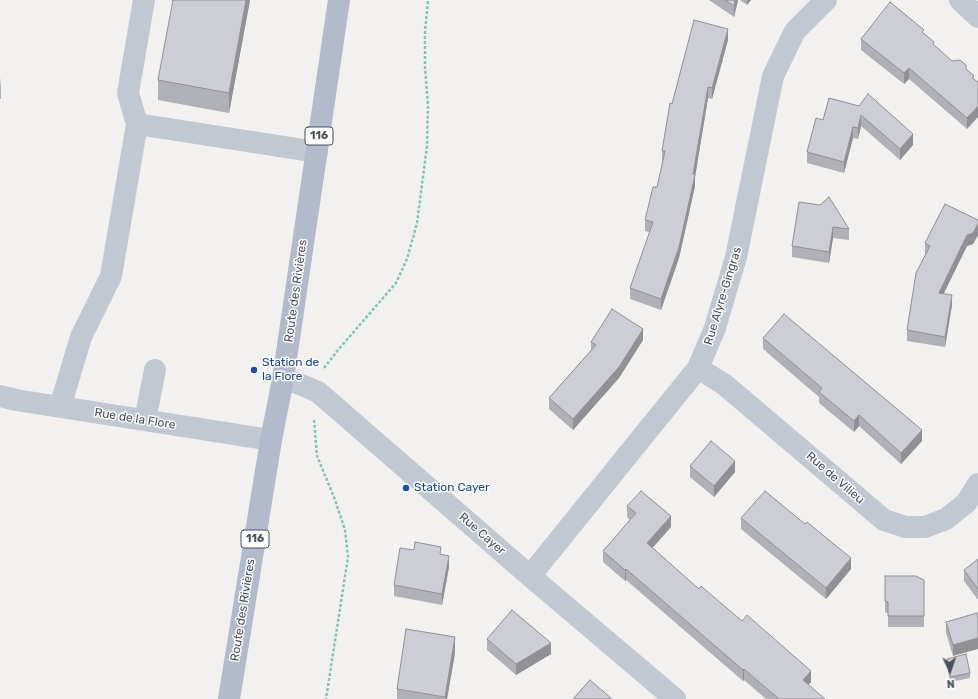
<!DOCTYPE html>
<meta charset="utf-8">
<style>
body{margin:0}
#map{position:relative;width:978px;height:699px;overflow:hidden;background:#f2f1f0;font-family:Rubik,sans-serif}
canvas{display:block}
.north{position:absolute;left:930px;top:651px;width:40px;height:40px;-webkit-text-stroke:3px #fff;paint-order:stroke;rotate:177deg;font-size:11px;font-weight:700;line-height:16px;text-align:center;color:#49505c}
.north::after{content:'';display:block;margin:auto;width:14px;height:18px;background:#49505c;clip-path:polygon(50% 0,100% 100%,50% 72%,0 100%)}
</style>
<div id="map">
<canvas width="978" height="699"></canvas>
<div class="north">N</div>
</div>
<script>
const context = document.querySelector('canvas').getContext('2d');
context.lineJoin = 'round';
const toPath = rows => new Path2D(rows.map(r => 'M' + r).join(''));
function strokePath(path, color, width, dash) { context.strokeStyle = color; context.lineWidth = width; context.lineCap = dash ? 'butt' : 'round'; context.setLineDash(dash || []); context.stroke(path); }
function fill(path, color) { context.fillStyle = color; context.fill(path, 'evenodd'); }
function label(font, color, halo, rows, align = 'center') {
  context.font = font + ' Rubik,sans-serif'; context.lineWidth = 3; context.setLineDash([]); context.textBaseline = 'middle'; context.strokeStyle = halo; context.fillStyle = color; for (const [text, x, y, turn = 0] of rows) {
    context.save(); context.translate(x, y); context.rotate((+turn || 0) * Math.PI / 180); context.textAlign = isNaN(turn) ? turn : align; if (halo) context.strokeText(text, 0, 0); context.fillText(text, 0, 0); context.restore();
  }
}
const path = toPath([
 [324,368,338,350,396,283,407,259,417,223,427,146,428,106,425,67,425,31,428,0],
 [314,420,317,456,334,497,345,530,348,557,326,699]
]);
const minor = toPath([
 [960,0,978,17],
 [137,124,317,152],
 [698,368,725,385,884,520,906,527,925,527,946,519,966,503,978,484],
 [283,379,297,383,318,392,530,576,675,699],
 [0,396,16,400,271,440],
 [60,407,81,337,111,276,137,124,128,93,144,0],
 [145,420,155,370],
 [530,576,698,368,715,328,736,257,773,76,795,31,826,0]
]);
const major = toPath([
 [229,699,271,440,283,379,339,0]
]);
const wall = toPath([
 [250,0,229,113,158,100,158,80],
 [709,0,738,0,734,17],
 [740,0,751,0,747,5],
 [924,33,934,45,952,61,966,69,974,76,967,129,909,79,904,84,861,50,861,39],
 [728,40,712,99,708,98,695,177,695,186,679,258,661,310,630,299,630,288,650,232,645,231,645,220,657,187,663,162,662,162,662,151],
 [0,77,1,88,1,99,0,99],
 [829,98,913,145,900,160,861,126,858,139,853,138,844,173,807,163,807,152,823,120],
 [799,202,849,229,849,240,833,238,829,263,792,257,792,246],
 [978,220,978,235,973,244,967,246,944,293,952,305,945,347,907,341,907,330,926,254,925,254,925,243],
 [763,338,922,441,901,464,859,426,854,432,819,403,819,397,763,349],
 [643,340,619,378,573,430,549,409,549,398,591,350,591,342],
 [690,466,735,472,714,497,690,477],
 [627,506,671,527,652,548,699,589,811,682,808,685,825,699,766,699,744,680,743,681,626,580,625,581,603,562,603,551,630,520,627,517],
 [741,518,805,524,851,569,826,599,741,529],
 [414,550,441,554,449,567,442,605,394,596,394,585],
 [978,559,978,600,964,581,964,570],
 [885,576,924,580,924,627,888,627,888,613,885,612],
 [977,613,953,656,946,633,946,622],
 [487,639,551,654,516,675,487,650],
 [455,653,447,699,397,699,397,689],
 [947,659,970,673,970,678,950,682,947,664]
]);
const shadedWall = toPath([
 [246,0,250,0,229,113,229,93],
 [735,0,738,0,734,17,734,6],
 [747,0,751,0,747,5],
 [728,29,728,40,712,99,712,88],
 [909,68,909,79,904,84,904,73],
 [708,87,708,98,695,177,695,186,679,258,661,310,661,299,693,174],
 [978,106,978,117,967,129,967,118],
 [861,115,861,126,858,139,858,128],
 [853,127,853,138,844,173,844,162],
 [913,134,913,145,900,160,900,149],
 [978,224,978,235,973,244,967,246,939,303,939,293,967,235],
 [833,227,833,238,829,263,829,252],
 [952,295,952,305,945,347,945,337],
 [643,329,643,340,619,378,573,430,573,419],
 [859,415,859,426,854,432,854,421],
 [922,430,922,441,901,464,901,453],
 [735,461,735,472,714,497,714,486],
 [671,516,671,527,647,554,647,543],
 [449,556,449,567,442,605,442,594],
 [851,558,851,569,826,599,826,588],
 [626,569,626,580,625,581,625,570],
 [455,637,455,653,447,699,445,699],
 [978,638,978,649,953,656,953,645],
 [551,643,551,654,516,675,516,664],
 [744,669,744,680,743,681,743,670],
 [811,671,811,682,803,691,803,680]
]);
const building = toPath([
 [173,0,246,0,229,93,158,80,173,0],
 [725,0,735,0,734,6,725,0],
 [890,2,924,30,922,32,934,42,933,44,952,61,960,60,966,65,966,69,974,76,972,78,978,82,978,106,967,118,909,68,904,73,861,39,890,2],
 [694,20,728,29,712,88,708,87,693,174,695,175,679,247,661,299,630,288,653,222,645,220,653,187,657,187,665,151,662,151,670,103,672,104,694,20],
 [868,94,913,134,900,149,861,115,858,128,853,127,844,162,807,152,816,118,823,120,829,98,859,106,868,94],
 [829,197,849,229,833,227,829,252,792,246,799,202,820,205,829,197],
 [945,204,978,220,978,224,973,233,967,235,939,293,952,295,945,337,907,330,916,273,930,246,925,243,945,204],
 [612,309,643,329,619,367,573,419,549,398,596,345,591,342,612,309],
 [784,314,922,430,901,453,859,415,854,421,819,392,822,388,763,338,784,314],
 [711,441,735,461,714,486,690,466,711,441],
 [641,491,671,516,647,543,699,589,701,586,742,621,747,615,811,671,803,680,825,699,779,699,744,669,743,670,626,569,625,570,603,551,636,513,627,506,641,491],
 [765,491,805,524,807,522,851,558,826,588,741,518,765,491],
 [415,542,441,547,440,554,449,556,442,594,394,585,400,548,414,550,415,542],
 [978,559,978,589,964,570,978,559],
 [885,576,916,576,924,580,924,616,888,616,888,602,885,601,885,576],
 [512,610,551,643,516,664,487,639,512,610],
 [977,613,978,617,978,638,953,645,946,622,977,613],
 [406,629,455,637,445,697,397,689,406,629],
 [966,654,970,673,950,677,947,659,966,654],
 [590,680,612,699,573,699,590,680]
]);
const markers = [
 [254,370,4,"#1a4fb4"],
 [406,488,4,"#1a4fb4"]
];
const shields = [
 [319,136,28],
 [255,539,28]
];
const shieldNames = [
 ["116",319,136],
 ["116",255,539]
];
const streetNames = [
 ["Route des Rivières",296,291,-82],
 ["Rue Alyre-Gingras",723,296,-73],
 ["Rue de la Flore",135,419,9],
 ["Rue de Vilieu",835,478,41],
 ["Rue Cayer",482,534,41],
 ["Route des Rivières",243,610,-81]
];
const transitNames = [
 ["Station de",262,363],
 ["la Flore",262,377],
 ["Station Cayer",414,488]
];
strokePath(path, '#7dc8b1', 2.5, [3, 2]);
strokePath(minor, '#c2c8d1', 22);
strokePath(major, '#b2bacc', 22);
fill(wall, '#b0b1b7');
fill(shadedWall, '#909095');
fill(building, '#cdced5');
strokePath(building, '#909095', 1);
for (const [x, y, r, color] of markers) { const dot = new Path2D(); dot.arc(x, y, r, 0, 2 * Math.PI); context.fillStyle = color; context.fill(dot); strokePath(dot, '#fff', 1.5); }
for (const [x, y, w] of shields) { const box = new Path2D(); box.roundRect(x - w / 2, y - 9, w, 18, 3); context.fillStyle = '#fff'; context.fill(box); strokePath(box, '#49505c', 1); }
label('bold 11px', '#49505c', null, shieldNames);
label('12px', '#49505c', '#fff', streetNames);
label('12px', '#164399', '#fff', transitNames, 'left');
</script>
